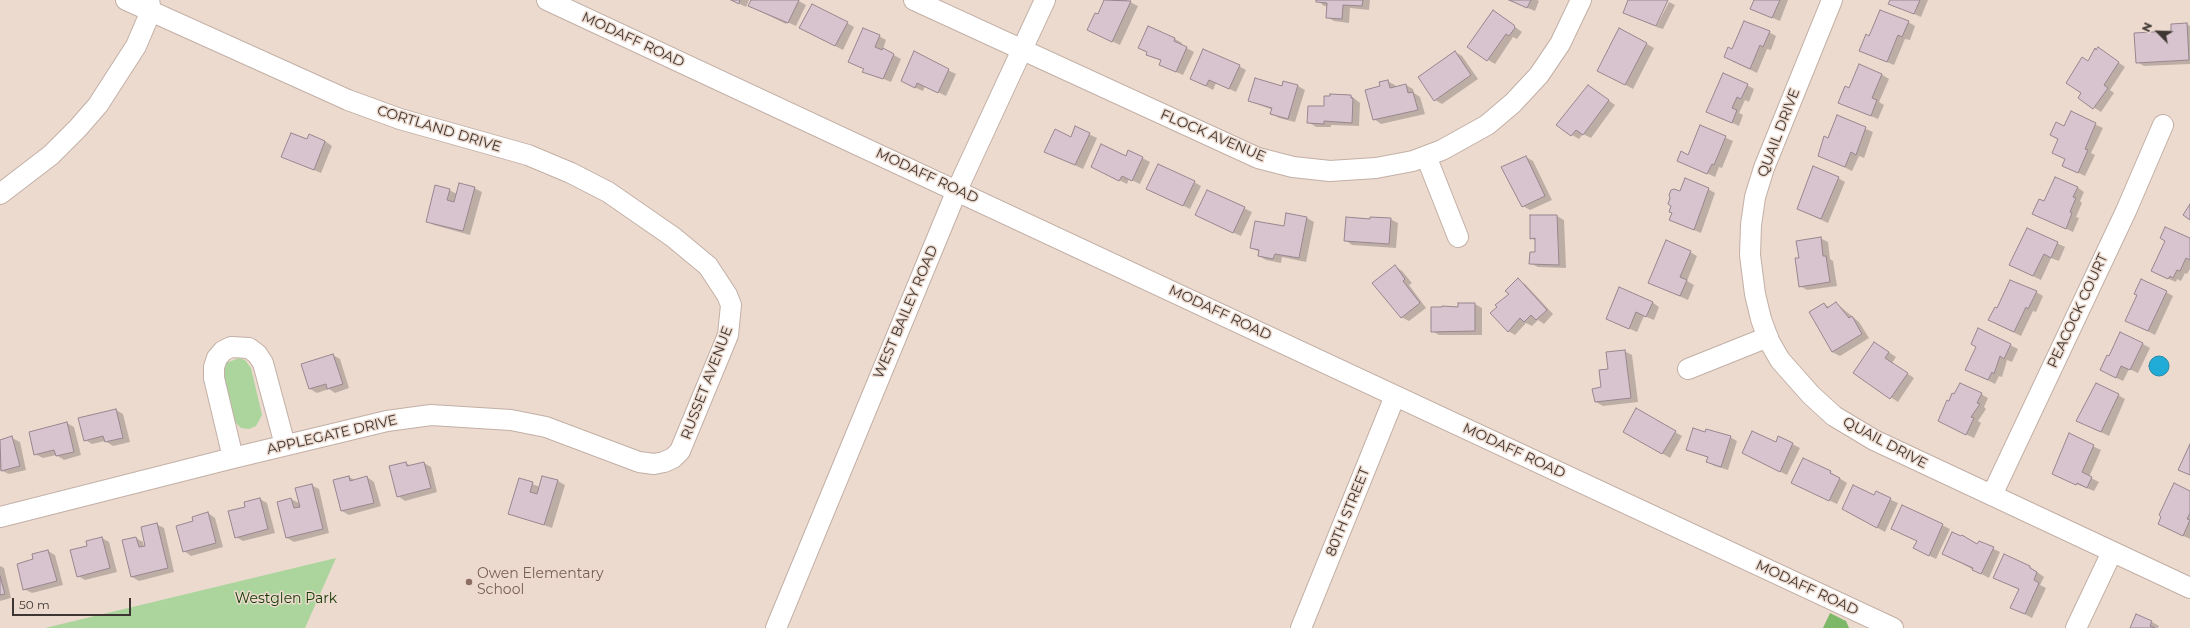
<!DOCTYPE html>
<style>
body{margin:0}
#map{position:relative;width:2190px;height:628px;overflow:hidden;background:#eddacf;font-family:Montserrat,sans-serif}
canvas{display:block}
.north{position:absolute;left:2138px;top:12px;width:40px;height:40px;-webkit-text-stroke:3px #eddacf;paint-order:stroke;rotate:294deg;font-size:11px;font-weight:700;line-height:16px;text-align:center;color:#3e3632}
.north::after{content:'';display:block;margin:auto;width:14px;height:18px;background:#3e3632;clip-path:polygon(50% 0,100% 100%,50% 72%,0 100%)}
.scale{position:absolute;left:12px;top:598px;width:119px;height:18px;box-sizing:border-box;border:2px solid #3e3632;border-top:0;padding-left:5px;font-size:12px;line-height:14px;white-space:nowrap;color:#3e3632;-webkit-text-stroke:3px #eddacf;paint-order:stroke}
</style>
<div id="map">
<canvas width="2190" height="628"></canvas>
<div class="north">N</div>
<div class="scale">50 m</div>
</div>
<script>
const context = document.querySelector('canvas').getContext('2d');
context.lineJoin = 'round';
function fill(path, color) { context.fillStyle = color; context.fill(path, 'evenodd'); }
const toPath = rows => new Path2D(rows.map(r => 'M' + r).join(''));
function strokePath(path, color, width, dash) { context.strokeStyle = color; context.lineWidth = width; context.lineCap = dash ? 'butt' : 'round'; context.setLineDash(dash || []); context.stroke(path); }
function label(font, color, halo, rows, align = 'center') {
  context.font = font + ' Montserrat,sans-serif'; context.lineWidth = 3; context.setLineDash([]); context.textBaseline = 'middle'; context.strokeStyle = halo; context.fillStyle = color; for (const [text, x, y, turn = 0] of rows) {
    context.save(); context.translate(x, y); context.rotate((+turn || 0) * Math.PI / 180); context.textAlign = isNaN(turn) ? turn : align; if (halo) context.strokeText(text, 0, 0); context.fillText(text, 0, 0); context.restore();
  }
}
const green = toPath([
 [239,358,245,360,251,368,262,415,256,426,249,429,241,428,233,420,222,374,226,363],
 [336,558,305,628,45,628]
]);
const forest = toPath([
 [1830,613,1846,621,1849,628,1823,628]
]);
const water = toPath([
 '2149 366a10 10 0 1 1 20 0a10 10 0 1 1-20 0Z'
]);
const shadow = toPath([
 [732,0,749,0,746,7],
 [752,0,797,0,806,5,796,26,787,22,786,24,749,6],
 [1106,0,1126,0,1138,6,1120,45,1088,30,1098,16],
 [1317,0,1370,0,1369,10,1350,8,1349,23,1334,21,1327,17,1328,6,1324,6],
 [1508,0,1537,0,1539,1,1535,11],
 [1629,0,1669,0,1667,0,1655,26,1624,13],
 [1755,0,1788,0,1780,21,1758,12],
 [1891,0,1928,0,1921,17,1897,7],
 [1669,2,1675,5,1663,29,1656,27],
 [1500,16,1522,32,1517,39,1513,37,1495,64,1488,60],
 [1908,22,1915,26,1910,40,1905,39,1894,65,1868,54,1870,37],
 [847,23,854,27,843,50,807,32],
 [2187,24,2190,26,2190,64,2144,66,2137,62,2172,32],
 [1769,32,1776,36,1771,50,1767,49,1757,73,1732,61,1733,50],
 [879,36,886,40,883,49,901,59,891,82,864,71],
 [1175,39,1182,43,1181,45,1194,52,1183,75,1167,68,1162,61,1147,55],
 [1647,44,1654,48,1633,89,1605,74],
 [1455,52,1462,56,1478,79,1442,104,1435,100],
 [2105,53,2125,67,2110,90,2114,93,2101,112,2079,98,2082,93,2088,62],
 [935,64,956,74,946,96,925,86,923,91,909,85],
 [1239,66,1246,70,1236,92,1216,83,1213,90,1191,78],
 [1881,74,1889,79,1879,102,1884,105,1878,119,1839,103],
 [1387,81,1395,85,1396,88,1406,85,1413,89,1414,93,1420,97,1425,114,1381,124,1374,119,1381,87],
 [1747,85,1754,89,1749,102,1745,100,1739,113,1743,115,1739,126,1715,115],
 [1298,86,1305,90,1295,122,1279,118,1271,113,1273,110,1249,101,1282,87],
 [1589,86,1615,105,1591,138,1583,134,1579,139,1572,135],
 [1331,95,1351,96,1360,103,1359,126,1331,125,1331,127,1316,127,1308,122,1325,108],
 [2071,113,2103,128,2091,153,2095,155,2085,176,2070,169,2059,140,2051,135,2065,127],
 [1838,117,1873,132,1864,158,1859,156,1852,171,1819,155],
 [1701,127,1733,141,1722,168,1719,167,1715,177,1678,160,1689,156],
 [1076,128,1097,138,1083,169,1046,152,1071,138],
 [308,140,325,141,332,146,321,173,283,157],
 [1129,151,1150,162,1140,184,1129,179,1127,184,1092,167,1126,157],
 [1526,157,1533,161,1552,200,1530,210,1523,206],
 [1838,178,1845,182,1828,223,1798,209],
 [1194,182,1201,186,1190,209,1155,192],
 [2077,187,2084,192,2080,201,2082,203,2076,217,2079,218,2073,232,2034,214,2045,202],
 [474,188,482,192,470,235,434,225,427,221,449,190,457,194],
 [1708,189,1715,193,1701,233,1670,220,1673,213,1672,206,1680,192],
 [1207,191,1252,212,1241,236,1203,219],
 [1557,216,1564,220,1566,268,1538,267,1530,263,1536,253,1536,241,1531,238],
 [1307,218,1314,222,1306,262,1282,257,1281,263,1266,260,1259,256,1260,252,1251,248,1285,227],
 [1390,219,1398,223,1396,248,1352,245,1345,240,1371,221],
 [2028,229,2065,247,2059,261,2051,258,2041,280,2018,269],
 [1820,238,1828,242,1830,259,1833,261,1837,286,1807,290,1800,286,1800,259],
 [2190,239,2190,269,2187,274,2185,273,2181,281,2177,279,2176,282,2159,275],
 [1690,252,1697,256,1687,281,1694,285,1688,300,1650,283],
 [1395,266,1402,271,1412,283,1409,285,1426,308,1409,321,1401,317],
 [1518,280,1525,284,1553,314,1544,324,1538,320,1532,326,1526,323,1515,335,1508,331,1510,294],
 [2036,292,2043,296,2036,312,2033,311,2021,336,1996,324,1997,309],
 [2166,292,2173,296,2155,335,2133,324],
 [1652,302,1659,307,1654,320,1644,316,1637,332,1614,322],
 [1836,303,1859,322,1869,338,1840,356,1832,352,1824,304,1829,307],
 [1459,304,1475,304,1482,308,1482,335,1439,335,1432,331,1459,308],
 [1979,329,2018,349,2012,362,2007,360,2002,377,1999,376,1995,384,1973,373],
 [2143,344,2150,348,2138,373,2129,369,2123,381,2108,374,2110,357],
 [1881,347,1896,357,1892,363,1914,378,1898,402,1854,373],
 [1624,351,1632,355,1638,402,1603,406,1596,402,1609,370],
 [333,355,340,359,349,388,335,393,329,389,317,393,310,389],
 [1981,394,1988,398,1984,407,1986,409,1978,421,1981,423,1974,438,1946,425,1949,402],
 [2118,395,2125,399,2109,436,2084,424],
 [116,410,123,414,130,442,113,446,105,441,92,444,85,440],
 [1637,410,1682,436,1670,458,1625,431],
 [67,423,74,427,81,455,64,460,56,455,43,458,35,454],
 [1706,434,1730,437,1737,441,1728,470,1715,466,1708,462,1709,458,1687,450],
 [2070,435,2101,450,2089,477,2099,482,2094,491,2061,478],
 [1779,437,1800,448,1787,475,1750,457,1776,443],
 [12,438,20,442,26,470,9,474,0,470,0,441],
 [406,463,411,466,424,463,431,467,437,492,405,501,398,496],
 [1830,472,1847,483,1837,504,1800,487],
 [349,477,355,480,367,477,374,482,381,506,349,515,342,511],
 [520,479,540,487,558,481,565,485,552,528,509,513],
 [311,485,319,489,329,533,294,542,287,538,291,499,301,504],
 [2190,492,2190,539,2166,528],
 [1876,493,1898,503,1885,532,1843,509,1874,496],
 [260,499,267,503,275,533,243,541,236,537,246,508],
 [1903,506,1950,529,1936,559,1922,552],
 [208,513,215,518,223,547,191,556,184,551,194,522],
 [156,524,164,528,174,572,139,581,132,577,136,538,143,542,144,547,146,546],
 [102,538,109,542,117,572,85,580,78,576,88,547],
 [1970,540,1978,545,1979,542,2000,552,1989,578,1951,558],
 [48,551,55,555,63,585,32,593,24,589,35,560],
 [0,566,4,568,11,598,0,601],
 [2030,567,2044,577,2040,585,2046,588,2032,618,2011,607,2020,590,2001,581],
 [2152,622,2159,626,2158,628,2131,628]
]);
const building = toPath([
 [731,0,740,0,739,4,731,0],
 [751,0,799,0,788,23,748,6,751,0],
 [1104,0,1131,1,1112,42,1087,30,1095,13,1098,14,1104,0],
 [1316,0,1363,0,1362,6,1343,5,1342,19,1326,18,1327,3,1316,2,1316,0],
 [1509,0,1531,0,1527,8,1509,0],
 [1628,0,1668,0,1656,26,1623,13,1628,0],
 [1754,0,1780,0,1772,18,1750,9,1754,0],
 [1890,0,1920,0,1914,14,1888,4,1890,0],
 [812,4,848,22,835,46,799,28,812,4],
 [1493,10,1514,25,1515,28,1509,36,1506,34,1487,61,1467,47,1493,10],
 [1880,10,1909,21,1902,37,1898,35,1887,62,1859,51,1866,34,1869,36,1880,10],
 [1744,21,1770,31,1763,47,1760,45,1750,69,1724,57,1728,47,1732,49,1744,21],
 [2187,23,2189,60,2136,63,2134,33,2171,31,2171,24,2187,23],
 [1148,26,1175,38,1174,41,1187,47,1176,72,1159,65,1161,60,1146,55,1147,52,1138,48,1148,26],
 [863,28,880,35,875,47,882,50,883,48,894,54,883,79,862,72,864,69,848,62,863,28],
 [1619,28,1647,43,1625,85,1597,71,1619,28],
 [2098,47,2119,62,2104,85,2108,88,2093,109,2078,98,2081,93,2066,83,2082,57,2088,61,2095,48,2096,50,2098,47],
 [1203,49,1240,65,1229,89,1209,80,1206,86,1190,79,1203,49],
 [914,51,949,69,938,93,917,83,915,88,901,81,914,51],
 [1455,51,1471,75,1434,101,1418,77,1455,51],
 [1859,64,1882,74,1872,98,1877,100,1871,116,1838,103,1845,86,1849,88,1859,64],
 [1723,73,1748,84,1741,99,1737,97,1732,108,1737,110,1732,123,1706,112,1723,73],
 [1255,78,1282,86,1283,81,1298,85,1288,119,1270,114,1272,108,1248,101,1255,78],
 [1388,80,1390,88,1406,84,1408,93,1413,92,1418,110,1373,120,1365,90,1380,86,1379,82,1388,80],
 [1588,85,1609,100,1583,135,1576,130,1571,136,1556,125,1588,85],
 [1330,94,1351,95,1351,98,1353,98,1352,123,1324,121,1324,124,1307,123,1308,106,1324,106,1324,96,1330,96,1330,94],
 [2071,111,2096,123,2085,149,2088,150,2078,173,2062,166,2065,159,2052,153,2058,139,2050,135,2056,122,2064,126,2071,111],
 [1837,115,1866,127,1856,155,1851,152,1845,167,1818,156,1824,136,1828,138,1837,115],
 [1700,125,1726,136,1714,165,1712,164,1707,174,1677,161,1681,151,1688,155,1700,125],
 [1075,126,1090,133,1075,165,1044,152,1055,129,1071,137,1075,126],
 [291,133,307,139,309,134,325,141,314,170,281,157,291,133],
 [1101,144,1126,156,1128,150,1143,157,1132,181,1122,176,1119,181,1091,167,1101,144],
 [1526,156,1545,196,1522,207,1501,167,1526,156],
 [1158,164,1195,181,1183,206,1146,189,1158,164],
 [1813,166,1839,177,1821,219,1797,209,1813,166],
 [2055,177,2078,187,2073,197,2076,198,2070,212,2072,213,2066,229,2032,214,2039,199,2044,201,2055,177],
 [1685,178,1709,188,1694,230,1669,220,1672,213,1669,212,1671,206,1668,204,1670,198,1669,195,1671,190,1674,189,1680,191,1685,178],
 [459,183,475,187,463,231,426,222,435,185,450,189,447,200,454,202,459,183],
 [1207,190,1245,207,1233,233,1195,215,1207,190],
 [2190,204,2190,220,2183,215,2190,204],
 [1286,213,1307,217,1299,258,1275,254,1273,259,1258,256,1259,250,1250,248,1255,221,1284,226,1286,213],
 [1530,215,1557,215,1559,265,1529,264,1530,252,1535,252,1535,238,1530,239,1530,215],
 [1346,217,1370,219,1370,217,1391,218,1389,244,1344,241,1346,217],
 [2165,227,2190,238,2190,260,2186,258,2180,271,2177,270,2173,278,2170,276,2168,279,2151,271,2165,241,2160,238,2165,227],
 [2027,228,2058,242,2051,258,2044,254,2033,276,2009,265,2027,228],
 [1821,237,1823,256,1826,256,1830,282,1799,287,1795,258,1799,258,1796,241,1821,237],
 [1666,240,1691,251,1680,277,1687,280,1680,296,1648,283,1666,240],
 [1395,265,1405,279,1403,281,1420,303,1401,318,1372,283,1395,265],
 [1518,278,1547,310,1536,320,1531,315,1524,322,1520,318,1508,332,1490,313,1497,307,1495,305,1509,294,1505,291,1518,278],
 [2141,279,2167,291,2148,331,2125,321,2137,295,2134,294,2141,279],
 [2010,280,2037,291,2028,309,2026,307,2014,332,1988,320,1995,307,1997,308,2010,280],
 [1619,287,1653,302,1646,317,1636,312,1629,329,1606,319,1619,287],
 [1836,302,1849,318,1852,316,1862,334,1832,352,1809,312,1824,303,1827,308,1836,302],
 [1458,303,1475,303,1475,331,1431,332,1431,307,1442,307,1442,306,1458,307,1458,303],
 [1978,328,2011,344,2004,359,2000,356,1994,374,1992,372,1988,380,1965,370,1976,347,1971,344,1978,328],
 [2120,332,2143,343,2130,370,2121,366,2116,378,2100,370,2107,355,2109,356,2120,332],
 [1874,342,1889,352,1885,358,1908,373,1890,399,1853,373,1874,342],
 [1625,350,1631,398,1595,402,1592,389,1601,387,1599,370,1608,369,1606,352,1625,350],
 [333,354,343,384,327,389,326,384,309,389,301,364,333,354],
 [1960,383,1982,393,1977,403,1980,404,1971,417,1974,418,1966,435,1938,421,1947,400,1949,401,1952,393,1954,394,1960,383],
 [2096,383,2119,394,2101,432,2076,421,2096,383],
 [1636,408,1676,431,1662,454,1623,432,1636,408],
 [116,409,123,438,105,442,103,436,84,441,78,418,116,409],
 [67,422,74,452,56,456,54,450,34,455,29,432,67,422],
 [1693,428,1705,432,1706,429,1731,436,1721,467,1706,462,1708,457,1686,450,1693,428],
 [1752,431,1776,442,1778,436,1793,443,1780,472,1742,453,1752,431],
 [2069,433,2094,445,2082,472,2092,477,2087,488,2077,483,2076,485,2052,474,2069,433],
 [12,436,20,466,1,471,0,440,12,436],
 [2190,444,2190,475,2178,470,2190,444],
 [1803,458,1831,471,1830,473,1840,478,1829,501,1791,483,1803,458],
 [406,462,407,466,424,462,431,488,397,497,389,466,406,462],
 [349,476,350,481,367,476,374,503,341,511,333,480,349,476],
 [542,476,558,480,544,525,508,514,519,478,533,482,530,492,537,494,542,476],
 [2174,483,2190,491,2190,513,2187,519,2190,520,2183,536,2158,524,2161,517,2159,515,2174,483],
 [312,484,323,529,286,538,277,502,291,498,294,508,300,507,295,488,312,484],
 [1853,485,1874,495,1876,491,1891,498,1877,528,1842,509,1853,485],
 [260,498,268,529,235,538,228,511,245,507,244,502,260,498],
 [1902,505,1943,524,1929,556,1913,548,1917,541,1891,529,1902,505],
 [208,512,216,543,183,552,176,526,193,521,192,517,208,512],
 [157,523,168,568,131,577,122,540,136,537,139,547,145,546,141,527,157,523],
 [1952,532,1961,536,1962,535,1977,544,1979,541,1994,547,1981,574,1972,570,1973,568,1942,554,1952,532],
 [102,537,110,568,77,577,70,550,87,546,86,541,102,537],
 [48,550,57,581,23,590,17,564,33,559,32,554,48,550],
 [2004,554,2030,566,2030,568,2037,572,2034,580,2039,583,2025,614,2010,608,2019,589,1993,578,2004,554],
 [0,576,5,594,0,595,0,576],
 [2136,614,2152,621,2150,626,2155,628,2130,628,2136,614]
]);
const minor = toPath([
 [547,0,1893,628],
 [914,0,1258,158,1293,167,1330,171,1376,168,1413,161,1442,150,1487,125,1513,103,1539,75,1560,44,1581,0],
 [1832,0,1764,168,1755,197,1751,225,1750,255,1755,294,1761,319,1769,341,1780,360,1811,395,1834,416,1874,440,2190,588],
 [1426,156,1458,237],
 [0,194,51,155,78,128,98,105,136,46,151,11,149,0],
 [1688,369,1768,337],
 [233,458,214,378,214,367,217,358,223,351,231,347,249,348,257,354,263,363,285,445],
 [1992,495,2126,211,2163,125],
 [0,517,233,458,387,421,431,415,511,420,546,427,639,462,654,464,664,462,673,458,680,451,728,335,731,305,727,295,708,266,673,237,608,192,571,173,528,155,400,119,348,100,126,0],
 [776,628,957,190,1045,0],
 [1301,628,1395,396],
 [2076,628,2112,552]
]);
const markers = [
 [469,582,4,"#8d6e63"]
];
const streetNames = [
 ["MODAFF ROAD",633,40,25],
 ["CORTLAND DRIVE",439,129,17],
 ["QUAIL DRIVE",1779,133,-69],
 ["FLOCK AVENUE",1213,136,23],
 ["MODAFF ROAD",927,176,25],
 ["PEACOCK COURT",2078,311,-65],
 ["WEST BAILEY ROAD",906,312,-67],
 ["MODAFF ROAD",1220,313,25],
 ["RUSSET AVENUE",707,383,-69],
 ["APPLEGATE DRIVE",332,435,-13],
 ["QUAIL DRIVE",1885,443,28],
 ["MODAFF ROAD",1514,451,25],
 ["80TH STREET",1348,512,-68],
 ["MODAFF ROAD",1807,588,25]
];
const educationNames = [
 ["Owen Elementary",477,574],
 ["School",477,590]
];
const parkNames = [
 ["Westglen Park",286,599]
];
fill(green, '#abd59d');
fill(forest, '#7db868');
fill(water, '#21acd7');
strokePath(water, '#2a89a6', 1);
fill(shadow, '#0003');
fill(building, '#d7c4ce');
strokePath(building, '#97868f', 1);
strokePath(minor, '#c2afa5', 22);
strokePath(minor, '#fff', 20);
for (const [x, y, r, color] of markers) { const dot = new Path2D(); dot.arc(x, y, r, 0, 2 * Math.PI); context.fillStyle = color; context.fill(dot); strokePath(dot, '#eddacf', 1.5); }
label('14px', '#3e3632', '#eddacf', streetNames);
label('14px', '#785e54', '#eddacf', educationNames, 'left');
label('14px', '#133900', '#eddacf', parkNames);
</script>
